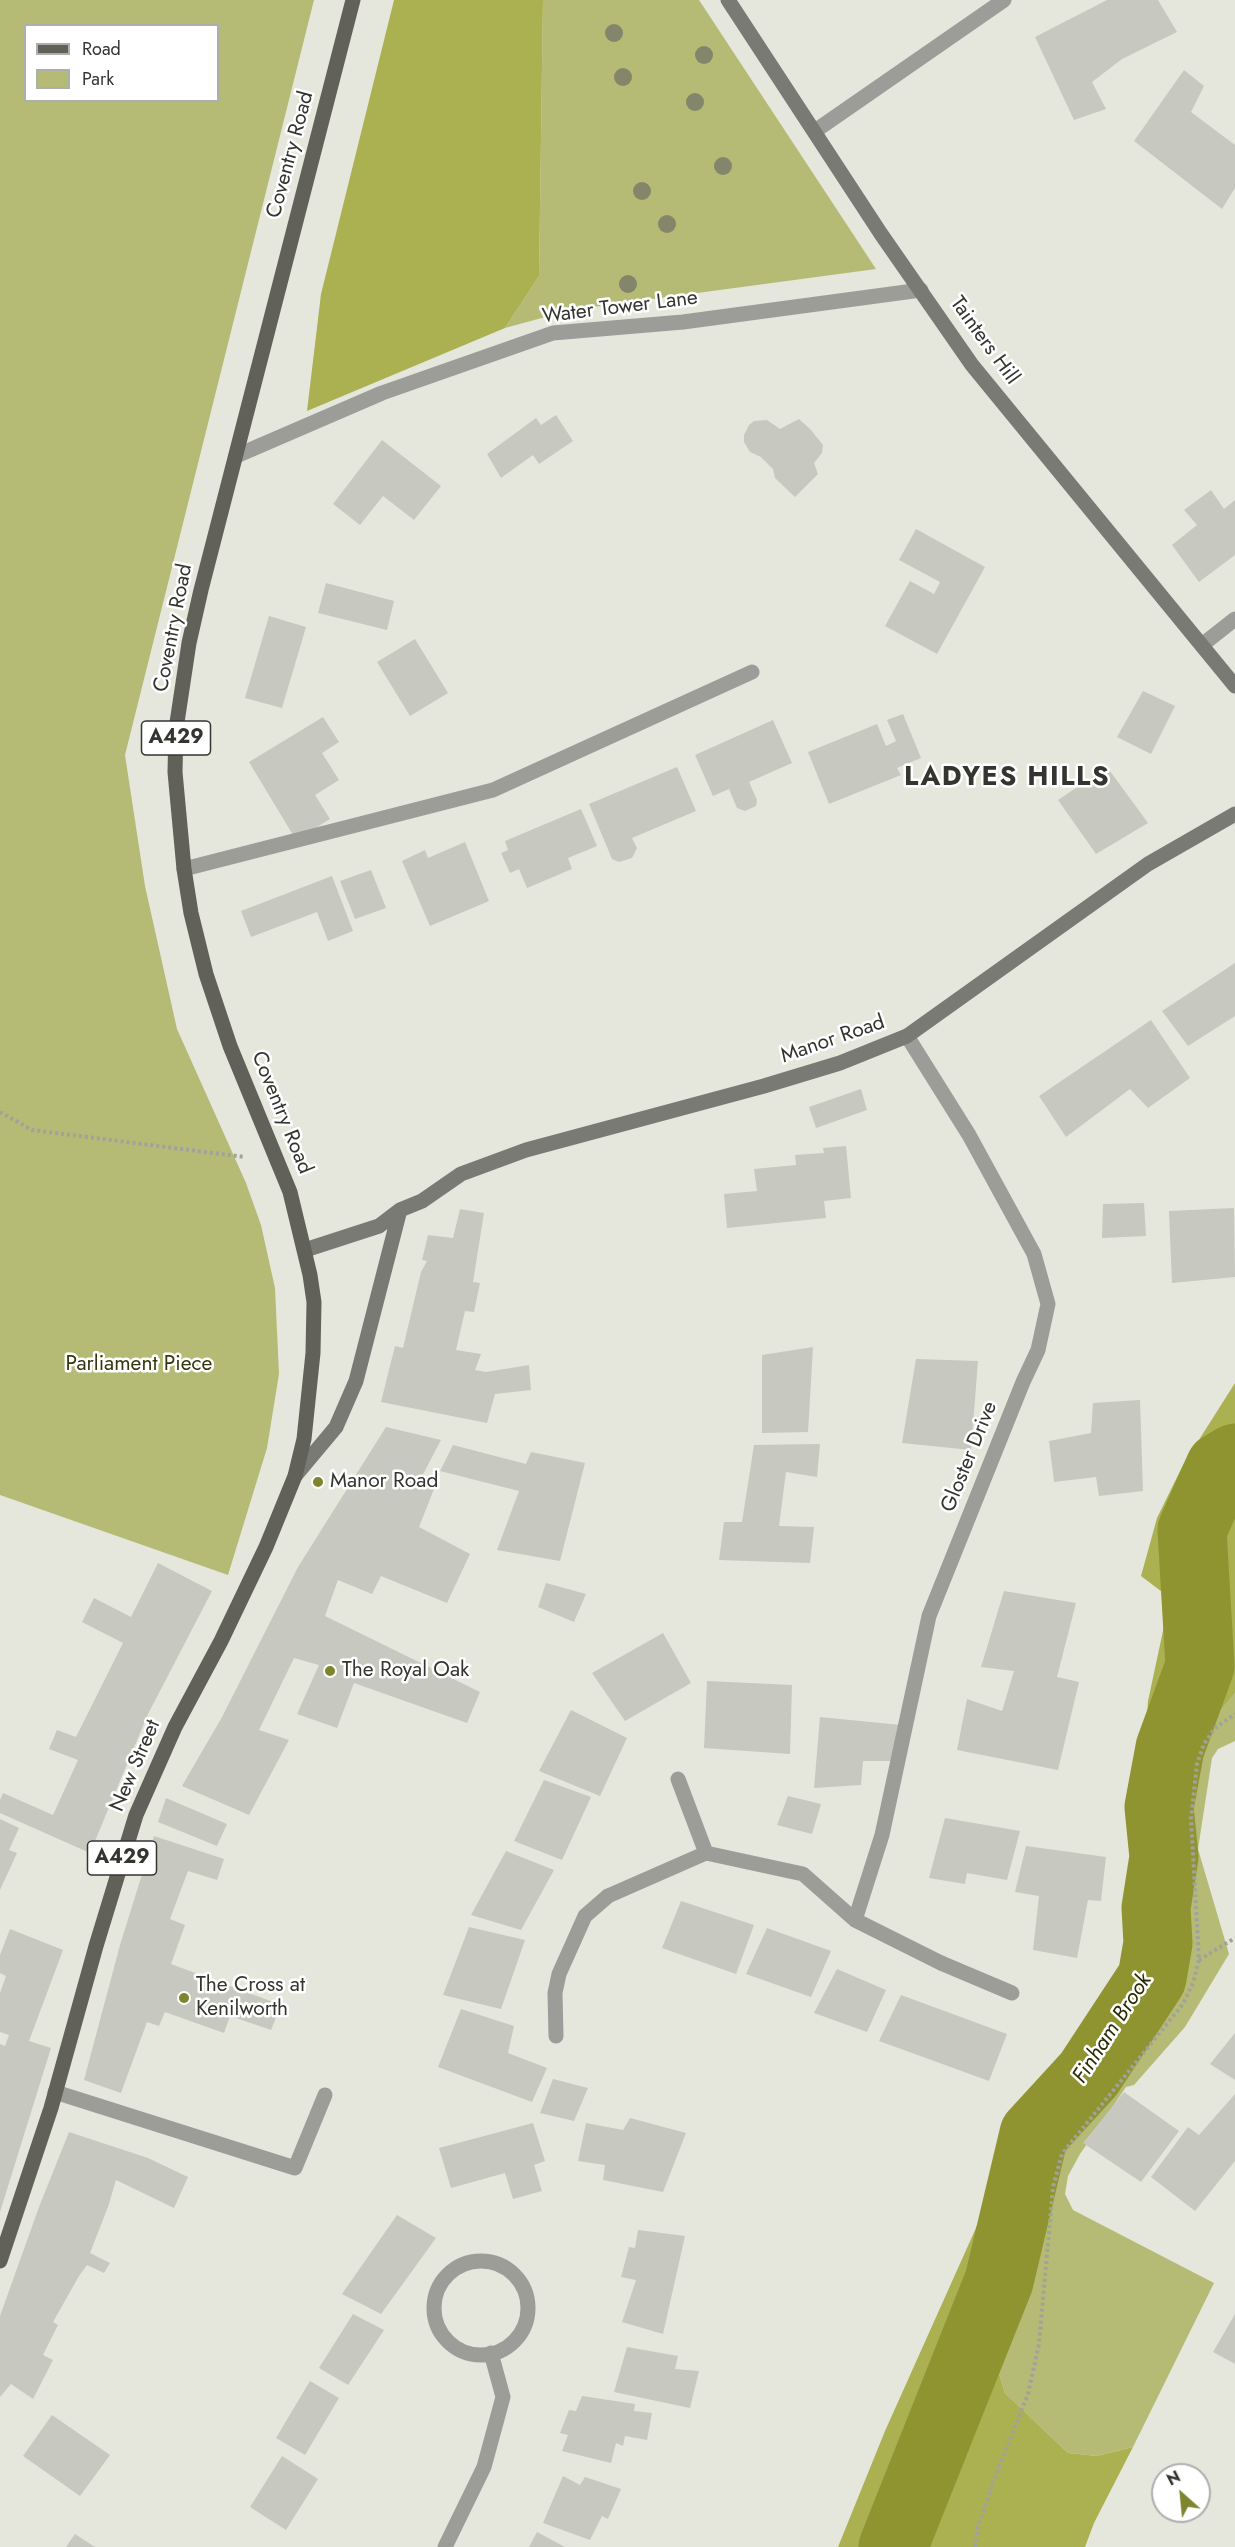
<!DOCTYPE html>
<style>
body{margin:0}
#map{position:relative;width:1235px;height:2547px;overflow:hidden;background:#e5e7dd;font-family:Jost,sans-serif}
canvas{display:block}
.legend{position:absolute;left:24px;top:24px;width:195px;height:78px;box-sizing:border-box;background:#fff;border:2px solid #aeaead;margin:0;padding:8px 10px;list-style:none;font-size:18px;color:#343531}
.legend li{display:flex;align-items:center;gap:12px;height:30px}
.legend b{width:30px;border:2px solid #aeaead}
.north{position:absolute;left:1151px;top:2463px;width:60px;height:60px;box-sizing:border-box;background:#fff;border:2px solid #aeaead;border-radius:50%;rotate:333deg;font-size:16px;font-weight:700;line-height:24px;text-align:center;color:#343531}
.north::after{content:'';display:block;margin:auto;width:21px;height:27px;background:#7f842e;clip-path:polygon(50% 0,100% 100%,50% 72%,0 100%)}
</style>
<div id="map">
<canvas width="1235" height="2547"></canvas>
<ul class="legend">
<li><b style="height:8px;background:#61615a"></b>Road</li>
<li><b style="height:16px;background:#b5bb75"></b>Park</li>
</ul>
<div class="north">N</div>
</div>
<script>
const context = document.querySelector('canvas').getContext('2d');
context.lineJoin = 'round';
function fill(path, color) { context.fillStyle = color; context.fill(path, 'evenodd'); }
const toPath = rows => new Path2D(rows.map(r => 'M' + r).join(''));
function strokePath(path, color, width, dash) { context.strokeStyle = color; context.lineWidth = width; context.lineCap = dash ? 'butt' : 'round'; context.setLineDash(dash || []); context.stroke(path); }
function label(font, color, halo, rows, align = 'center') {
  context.font = font + ' Jost,sans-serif'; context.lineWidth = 5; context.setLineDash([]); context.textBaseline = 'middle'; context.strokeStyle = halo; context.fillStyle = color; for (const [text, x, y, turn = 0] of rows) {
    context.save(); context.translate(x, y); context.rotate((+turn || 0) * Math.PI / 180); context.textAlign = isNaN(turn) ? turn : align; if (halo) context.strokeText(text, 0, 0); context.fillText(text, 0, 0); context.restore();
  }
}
const green = toPath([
 [0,0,314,0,125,755,145,886,177,1029,246,1183,261,1225,275,1288,279,1374,267,1448,228,1575,0,1495],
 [26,26,218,26,218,100,26,100],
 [543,0,699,0,876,269,571,310,505,328,539,276],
 [1235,1693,1235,1741,1218,1749,1212,1758,1198,1849,1229,1954,1185,2027,1134,2085,1126,2087,1080,2154,1068,2176,1065,2194,1073,2210,1214,2283,1133,2447,1097,2456,1068,2453,1005,2393,996,2364,1056,2136,1119,2056,1170,1977,1186,1914,1179,1831,1188,1751]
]);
const forest = toPath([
 [394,0,543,0,539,276,505,328,307,411,321,294],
 [1235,1383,1235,1693,1188,1751,1179,1831,1186,1914,1170,1977,1119,2056,1056,2136,996,2364,1005,2393,1068,2453,1097,2456,1133,2447,1094,2523,1085,2547,838,2547,885,2431,997,2181,1034,2105,1116,1997,1137,1959,1140,1938,1139,1833,1148,1701,1170,1598,1141,1576,1157,1518,1183,1465]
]);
const river = toPath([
 [893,2547,999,2281,1034,2134,1089,2074,1152,1978,1158,1943,1156,1908,1164,1857,1159,1807,1170,1748,1200,1666,1192,1530,1220,1467,1235,1458]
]);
const building = toPath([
 [1107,0,1158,0,1177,32,1122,59,1092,82,1106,109,1074,120,1035,37],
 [1184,70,1204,86,1191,112,1235,145,1235,188,1222,209,1134,141],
 [556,415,573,441,539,464,533,455,501,478,487,454,536,418,541,425],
 [799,419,811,430,823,445,822,453,814,463,818,474,795,497,775,478,773,469,761,457,750,452,744,442,744,435,749,425,754,421,767,420,780,429],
 [382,440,441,486,414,520,383,496,360,525,333,504],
 [1211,490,1224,509,1235,500,1235,555,1199,582,1172,545,1197,525,1184,510],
 [916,529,985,567,937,654,885,626,910,581,934,594,940,582,899,560],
 [326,583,394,601,387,630,318,613],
 [269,616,306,627,282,708,245,698],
 [415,639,448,693,410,716,377,662],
 [1143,691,1175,706,1151,754,1117,737],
 [903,714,921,758,897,768,901,775,829,804,808,752,877,724,886,746,896,741,887,720],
 [323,717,339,742,322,753,339,780,315,795,330,819,296,840,249,762],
 [773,720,792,763,749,782,757,800,756,806,745,811,737,808,729,789,713,796,695,755],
 [677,767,696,811,632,838,637,848,632,858,619,862,612,859,589,804],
 [1107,767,1148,823,1096,854,1058,800],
 [581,809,597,846,568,858,572,869,527,888,519,869,510,873,501,853,508,850,505,841],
 [465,842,489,901,430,926,402,861,425,850,428,858],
 [371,870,386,908,355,919,340,881],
 [332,876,353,931,328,941,317,912,251,937,241,911],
 [1235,963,1235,1016,1188,1046,1162,1011],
 [1151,1020,1190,1078,1148,1108,1130,1089,1066,1137,1039,1096],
 [861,1089,867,1110,816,1128,809,1107],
 [846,1146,851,1198,824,1201,826,1218,727,1228,724,1194,757,1191,754,1169,796,1165,795,1155,824,1153,823,1148],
 [1144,1203,1146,1236,1102,1238,1103,1204],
 [1234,1208,1235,1277,1172,1283,1169,1211],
 [460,1209,484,1213,473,1282,480,1283,474,1312,465,1311,456,1350,481,1354,475,1370,486,1372,529,1365,531,1390,495,1394,487,1423,381,1402,395,1346,403,1348,421,1272,427,1261,422,1260,428,1235,453,1238],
 [813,1347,808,1432,762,1433,762,1355],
 [916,1359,978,1361,971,1450,902,1443],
 [1140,1400,1143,1491,1099,1496,1096,1477,1054,1482,1049,1441,1091,1433,1093,1403],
 [386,1427,441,1440,419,1482,434,1489,419,1527,470,1554,447,1603,381,1576,372,1594,338,1580,325,1616,480,1692,467,1723,354,1683,337,1728,297,1714,319,1665,294,1658,259,1730,289,1740,249,1815,182,1786,222,1717,298,1567],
 [820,1444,817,1477,786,1472,779,1526,814,1527,810,1563,719,1560,724,1522,742,1522,754,1445],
 [453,1445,526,1464,531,1452,585,1463,560,1561,497,1550,519,1491,440,1471],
 [158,1563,212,1591,148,1714,90,1853,0,1813,0,1800,3,1793,53,1815,78,1760,49,1749,57,1730,76,1737,123,1643,82,1622,94,1598,131,1617],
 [546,1583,586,1594,574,1622,538,1607],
 [1004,1591,1076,1603,1057,1677,1079,1682,1058,1770,957,1750,967,1699,1002,1711,1014,1671,981,1667],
 [663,1633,691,1683,625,1721,592,1673],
 [707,1681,792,1685,790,1754,704,1748],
 [571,1710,627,1738,600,1796,539,1771],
 [820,1717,901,1725,904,1761,863,1761,861,1785,814,1788],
 [544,1780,591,1797,562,1860,514,1841],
 [788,1796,821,1804,812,1834,777,1825],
 [166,1798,227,1824,217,1846,158,1822],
 [945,1818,1020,1831,1007,1880,967,1873,965,1884,929,1878],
 [0,1819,19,1828,9,1850,17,1853,0,1890],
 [154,1836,224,1859,217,1880,188,1871,170,1919,185,1925,171,1964,281,2005,271,2030,230,2016,224,2033,165,2012,159,2026,147,2022,121,2093,84,2080,120,1945],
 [1026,1846,1106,1857,1101,1901,1088,1900,1077,1958,1033,1950,1039,1896,1015,1892],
 [506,1851,554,1870,521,1930,471,1915],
 [681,1901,754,1925,736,1974,662,1948],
 [469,1927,525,1940,501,2009,443,1995],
 [767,1928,831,1951,811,1997,746,1974],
 [10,1929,63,1950,29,2041,51,2048,0,2212,0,2044,5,2046,9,2035,0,2032,0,1993,6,1976,0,1973,0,1955],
 [837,1969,886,1990,867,2032,814,2013],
 [901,1995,1007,2034,989,2081,879,2041],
 [461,2009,514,2026,508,2053,547,2068,532,2102,438,2067],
 [1235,2033,1235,2080,1210,2064],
 [553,2079,588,2088,574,2121,540,2113],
 [1124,2092,1179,2131,1141,2182,1083,2143],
 [1235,2094,1235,2161,1195,2211,1151,2177,1188,2127,1199,2135],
 [630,2118,686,2133,663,2192,603,2180,605,2165,578,2161,586,2123,623,2130],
 [533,2123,545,2161,534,2165,542,2191,513,2199,505,2173,451,2188,439,2148],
 [69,2132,148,2158,188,2177,174,2208,116,2180,108,2207,90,2253,110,2263,104,2273,87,2265,79,2276,53,2322,58,2325,43,2355,53,2360,33,2399,11,2384,0,2397,0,2316,39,2207],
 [397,2215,436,2238,381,2314,342,2294],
 [638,2230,685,2236,663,2334,622,2322,636,2280,621,2277,629,2247,635,2248],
 [353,2314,384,2330,348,2385,319,2368],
 [1235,2314,1235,2364,1213,2352],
 [627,2347,678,2356,675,2369,699,2371,690,2408,614,2392],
 [310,2381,339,2398,305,2455,276,2438],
 [582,2396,635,2404,634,2411,652,2413,647,2440,625,2436,623,2446,616,2443,611,2463,562,2451,568,2435,560,2433,569,2410,576,2411],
 [52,2415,110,2455,80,2496,23,2456],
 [282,2456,318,2479,286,2530,250,2507],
 [563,2476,580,2485,585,2477,621,2489,608,2519,602,2516,590,2540,543,2523],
 [537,2532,565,2547,529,2547],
 [75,2534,95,2547,66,2547]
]);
const path = toPath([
 [0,1112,32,1130,245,1157],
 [1199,1960,1235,1938],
 [975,2547,978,2527,993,2482,1028,2394,1039,2344,1053,2187,1062,2154,1183,2004,1193,1983,1199,1960,1191,1819,1197,1764,1204,1744,1215,1728,1235,1714]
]);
const lane = toPath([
 [941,1963,1012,1993],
 [556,2036,555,1993,559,1974,585,1916,608,1896],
 [55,2092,295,2168,325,2095]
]);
const street = toPath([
 [815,131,1004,0],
 [236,456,382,393,553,333,683,322,921,290],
 [1202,645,1235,619],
 [184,869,493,790,752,672],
 [678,1779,706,1853],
 [608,1896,706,1853,803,1874,855,1920,941,1963],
 [855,1920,882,1835,929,1616,1023,1382,1038,1350,1048,1304,1034,1254,969,1135,907,1036],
 '434 2308a47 47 0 1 1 94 0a47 47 0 1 1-94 0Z',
 [445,2547,484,2467,503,2397,491,2353]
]);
const secondary = toPath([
 [728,0,881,234,972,365,1235,686],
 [305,1250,379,1226,400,1210,422,1201,461,1174,526,1150,764,1086,840,1063,907,1036,1148,864,1235,814],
 [295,1476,336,1427,356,1381,400,1210]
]);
const primary = toPath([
 [0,2261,51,2108,96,1946,136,1815,175,1727,221,1641,266,1547,295,1476,304,1439,313,1353,314,1302,310,1275,290,1192,230,1046,206,974,191,913,184,869,175,772,176,729,189,643,201,590,353,0]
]);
const trees = [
 [614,33],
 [704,55],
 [623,77],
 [695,102],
 [723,166],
 [642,191],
 [667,224],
 [628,284]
];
const markers = [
 [318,1482,6,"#7f842e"],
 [330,1671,6,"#7f842e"],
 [184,1998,6,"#7f842e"]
];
const shields = [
 [176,738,69],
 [122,1858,69]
];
const shieldNames = [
 ["A429",176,738],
 ["A429",122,1858]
];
const streetNames = [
 ["Coventry Road",291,155,-75],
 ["Water Tower Lane",620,308,-7],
 ["Tainters Hill",984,341,54],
 ["Coventry Road",174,628,-79],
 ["Manor Road",833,1040,-19],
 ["Coventry Road",281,1113,68],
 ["Gloster Drive",970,1457,-68],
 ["New Street",136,1766,-67]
];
const parkNames = [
 ["Parliament Piece",139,1365]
];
const poiNames = [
 ["Manor Road",330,1482],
 ["The Royal Oak",342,1671],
 ["The Cross at",196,1986],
 ["Kenilworth",196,2010]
];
const waterNames = [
 ["Finham Brook",1113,2029,-57]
];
const districtNames = [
 ["LADYES HILLS",1007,778]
];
fill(green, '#b5bb75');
fill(forest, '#abb151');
strokePath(river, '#8f9431', 69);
fill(building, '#c7c8bf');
strokePath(path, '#a1a39b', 4, [3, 3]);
strokePath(lane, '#9c9d99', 15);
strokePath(street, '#9c9d99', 15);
strokePath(secondary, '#797a74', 15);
strokePath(primary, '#61615a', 15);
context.fillStyle = '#84866b';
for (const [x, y] of trees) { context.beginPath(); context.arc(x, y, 9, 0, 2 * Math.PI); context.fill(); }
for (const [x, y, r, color] of markers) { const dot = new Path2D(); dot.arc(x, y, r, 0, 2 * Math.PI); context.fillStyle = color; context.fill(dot); strokePath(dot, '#fff', 2); }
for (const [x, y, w] of shields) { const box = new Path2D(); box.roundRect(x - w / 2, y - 17, w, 34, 4.5); context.fillStyle = '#fff'; context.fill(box); strokePath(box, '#343531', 1.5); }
label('bold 20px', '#343531', null, shieldNames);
label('21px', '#343531', '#fff', streetNames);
label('21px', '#34370d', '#fff', parkNames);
label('21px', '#343531', '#fff', poiNames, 'left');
label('italic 22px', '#2a2c02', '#fff', waterNames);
context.letterSpacing = '1.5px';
label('bold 27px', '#343531', '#fff', districtNames);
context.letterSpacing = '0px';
</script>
